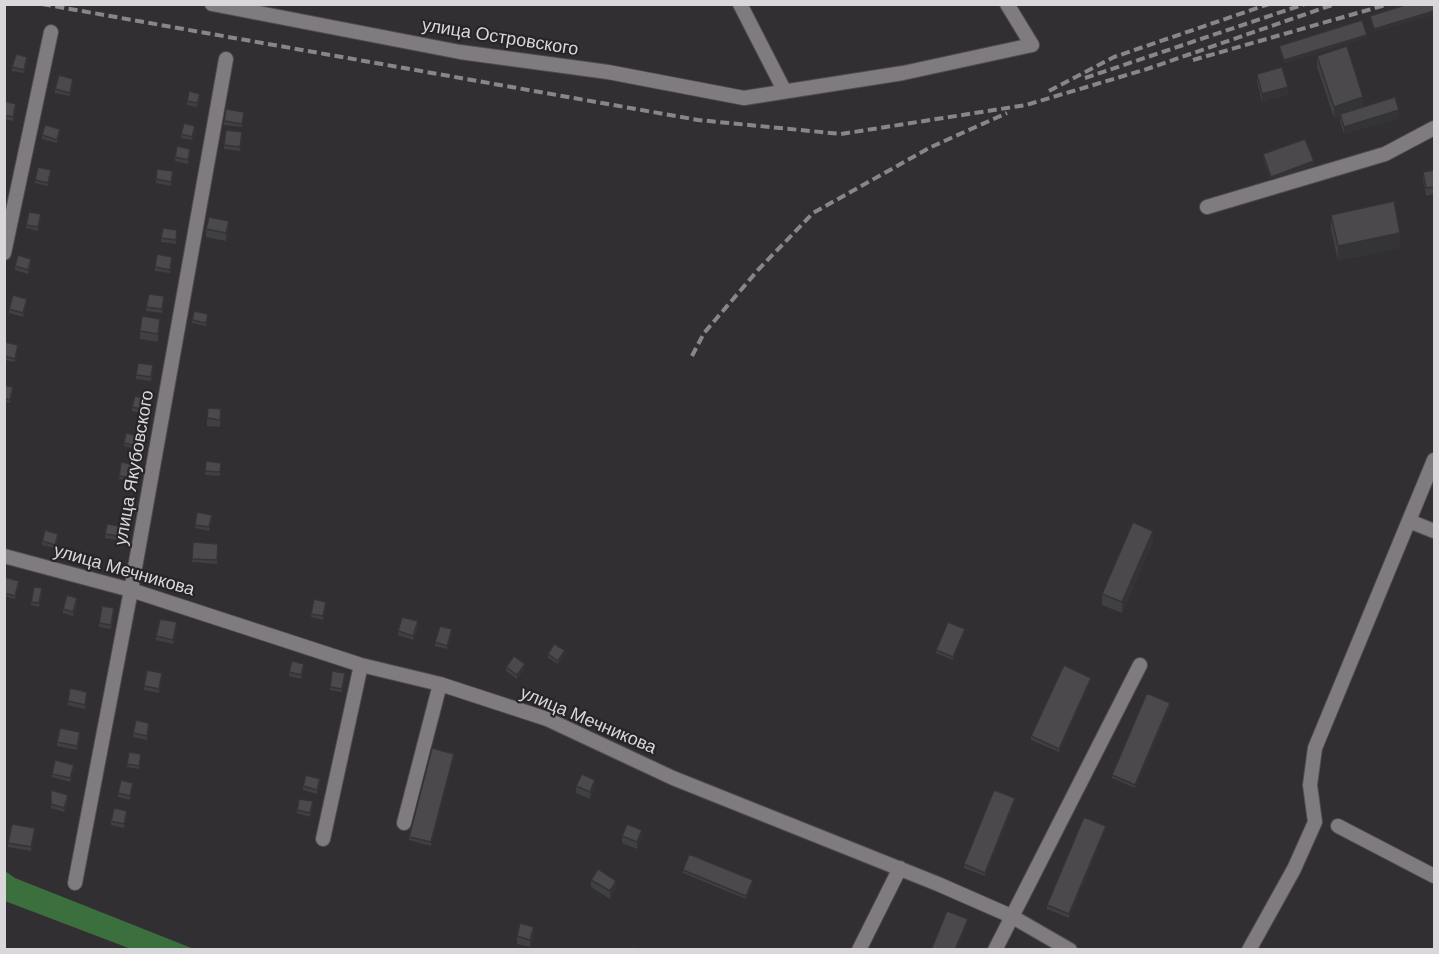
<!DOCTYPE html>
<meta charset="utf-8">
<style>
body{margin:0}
#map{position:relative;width:1439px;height:954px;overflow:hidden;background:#322f32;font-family:"DM Sans",sans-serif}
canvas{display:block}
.frame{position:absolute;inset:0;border:6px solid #d9d7d9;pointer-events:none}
</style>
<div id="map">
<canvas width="1439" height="954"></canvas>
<div class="frame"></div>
</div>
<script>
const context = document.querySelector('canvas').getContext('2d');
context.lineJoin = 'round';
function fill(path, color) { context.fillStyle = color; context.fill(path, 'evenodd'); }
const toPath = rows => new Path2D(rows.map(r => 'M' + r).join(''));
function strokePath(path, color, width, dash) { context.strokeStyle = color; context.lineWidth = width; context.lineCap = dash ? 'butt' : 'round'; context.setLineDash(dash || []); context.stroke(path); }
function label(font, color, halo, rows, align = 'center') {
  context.font = font + ' "DM Sans",sans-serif'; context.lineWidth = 4.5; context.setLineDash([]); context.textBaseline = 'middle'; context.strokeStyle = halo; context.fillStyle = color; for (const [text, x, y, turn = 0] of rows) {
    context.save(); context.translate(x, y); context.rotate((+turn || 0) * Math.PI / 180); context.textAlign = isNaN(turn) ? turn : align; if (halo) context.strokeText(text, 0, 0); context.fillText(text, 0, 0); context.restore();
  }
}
const forest = toPath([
 [5,871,15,878,194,949,131,949,5,901]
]);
const minor = toPath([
 [212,4,460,52,608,72,744,98,903,73,1032,45,1007,4],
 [740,4,784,90],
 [1207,207,1385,154,1434,128],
 [4,253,51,32],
 [1409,521,1434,531],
 [4,556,131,590,361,665,440,684,547,719,673,778,938,884,1011,916,1070,950],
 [404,823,440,684],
 [1338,826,1434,876],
 [323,839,361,665],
 [75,883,131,590,226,59],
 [859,950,900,868],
 [995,950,1140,665],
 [1249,950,1294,869,1315,822,1310,785,1315,748,1434,460]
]);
const rail = toPath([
 [42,4,698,120,841,134,1026,105,1147,69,1335,4],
 [1193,60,1389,4],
 [1085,78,1305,4],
 [1049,91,1114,57,1269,4],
 [692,356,704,333,758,270,813,213,931,147,1007,113]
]);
const wall = toPath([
 [1317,56,1363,107,1399,118,1344,134,1340,121,1340,116,1334,118,1317,67],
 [27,61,24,73,12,71,12,67],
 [1257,74,1288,94,1262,102,1257,82],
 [73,82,70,96,55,93,55,89],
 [200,98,197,107,187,105,187,101],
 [4,101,16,108,13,121,4,119],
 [244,116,242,127,224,125,224,121],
 [195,130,192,140,181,138,181,134],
 [60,133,57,143,42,139,42,135],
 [242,136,240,151,224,149,224,145],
 [190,153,188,164,175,161,175,157],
 [1263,154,1314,165,1271,180,1263,158],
 [1434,170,1434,194,1426,196,1423,179,1423,172],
 [51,174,48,186,35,183,35,180],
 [173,175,171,186,156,183,156,179],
 [1331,215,1400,248,1338,261,1331,229],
 [41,218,38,231,26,228,26,225],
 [206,229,229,229,226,241,206,237],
 [177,234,176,244,161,242,161,238],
 [172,260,170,273,155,271,155,267],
 [31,262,28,274,15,270,15,266],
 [164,300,162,313,146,311,146,307],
 [27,302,23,317,9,313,9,309],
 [208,317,206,326,192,323,192,320],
 [160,327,158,342,140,339,140,331],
 [4,344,18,349,15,362,4,360],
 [153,369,151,381,136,379,136,375],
 [4,385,13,391,10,403,4,402],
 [147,402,145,414,132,411,132,407],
 [221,416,220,427,207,426,207,418],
 [139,440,137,449,124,446,124,443],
 [206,461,221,463,220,476,205,475],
 [136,468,134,482,119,479,119,476],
 [212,518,209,531,195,528,195,525],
 [120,529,118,540,105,538,105,534],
 [58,537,55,548,42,545,42,541],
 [193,542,218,544,217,564,192,562],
 [1153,542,1122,613,1102,605,1102,594],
 [4,579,19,585,15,599,4,596],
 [42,592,39,607,31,605,31,602],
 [77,602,73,616,63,613,63,609],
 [326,605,323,620,311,617,311,614],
 [114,612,111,629,99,627,99,623],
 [418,625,413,640,398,635,398,631],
 [177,626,173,644,156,640,156,636],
 [965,632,953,660,936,653,936,650],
 [452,633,447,649,435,646,435,642],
 [548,654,565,654,558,664,548,658],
 [506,667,525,668,517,679,506,671],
 [304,668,301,679,289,676,289,672],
 [162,677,159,693,144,690,144,686],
 [345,677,342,692,330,690,330,687],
 [1091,681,1059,752,1031,740,1031,736],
 [87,695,85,709,68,705,68,701],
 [1170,707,1135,788,1112,778,1112,775],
 [149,727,147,740,133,737,133,733],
 [80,736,77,750,57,746,57,742],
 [141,757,139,769,127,767,127,764],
 [454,758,431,846,409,840,409,837],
 [74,768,70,782,52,777,52,774],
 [320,782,317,794,303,790,303,786],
 [133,786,130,800,118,797,118,793],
 [576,786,595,787,590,799,576,793],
 [51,790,68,799,64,812,51,808],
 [1015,802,985,876,964,868,964,864],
 [313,805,310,817,297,813,297,810],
 [127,815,124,828,111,825,111,821],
 [1106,829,1069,918,1047,909,1047,905],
 [35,831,31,851,8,847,8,843],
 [622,836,642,837,637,849,622,843],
 [683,870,753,883,746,899,683,873],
 [591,880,616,888,610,899,591,887],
 [534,934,530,947,517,944,517,936]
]);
const shadedWall = toPath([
 [1434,11,1434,15,1374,32,1374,29],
 [1367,35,1367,38,1284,64,1284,60],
 [1288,87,1288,94,1262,102,1262,94],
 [1363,97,1363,108,1334,118,1334,107],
 [1399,110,1399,118,1344,134,1344,127],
 [1314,161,1314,165,1271,180,1271,177],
 [229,221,229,229,226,241,226,233],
 [1400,233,1400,248,1338,261,1338,246],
 [160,319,160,327,158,342,158,334],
 [1153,531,1153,542,1122,613,1122,602],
 [965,629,965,632,953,660,953,657],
 [565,650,565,654,558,664,558,661],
 [525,664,525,668,517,679,517,675],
 [1091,678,1091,681,1059,752,1059,749],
 [1170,703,1170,707,1135,788,1135,785],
 [454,754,454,758,431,846,431,842],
 [595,780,595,787,590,799,590,792],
 [1015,798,1015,802,985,876,985,873],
 [1106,826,1106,829,1069,918,1069,914],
 [642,830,642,837,637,849,637,842],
 [753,880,753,883,746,899,746,896],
 [616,881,616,888,610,899,610,891],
 [968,919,968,923,957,950,955,950],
 [534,927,534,934,530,947,530,940]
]);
const building = toPath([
 [1408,4,1434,4,1434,11,1374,29,1370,16,1408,4],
 [1362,20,1367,35,1284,60,1279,46,1362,20],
 [1347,46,1363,97,1334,107,1317,56,1347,46],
 [16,54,27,57,24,70,12,67,16,54],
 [1282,67,1288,87,1262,94,1257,74,1282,67],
 [59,75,73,79,70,93,55,89,59,75],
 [189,91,200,94,197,103,187,101,189,91],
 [1395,97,1399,110,1344,127,1340,114,1395,97],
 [4,101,16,104,13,117,4,115,4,101],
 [226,109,244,112,242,124,224,121,226,109],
 [184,123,195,126,192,137,181,134,184,123],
 [45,125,60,129,57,140,42,135,45,125],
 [226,130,242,132,240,147,224,145,226,130],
 [1305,139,1314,161,1271,177,1263,154,1305,139],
 [177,146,190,149,188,160,175,157,177,146],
 [38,167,51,170,48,183,35,180,38,167],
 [157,169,173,171,171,182,156,179,157,169],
 [1434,170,1434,187,1426,188,1423,172,1434,170],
 [1394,201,1400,233,1338,246,1331,215,1394,201],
 [29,212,41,214,38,227,26,225,29,212],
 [209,217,229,221,226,233,206,229,209,217],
 [163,228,177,230,176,240,161,238,163,228],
 [157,254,172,257,170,270,155,267,157,254],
 [18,255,31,259,28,270,15,266,18,255],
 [149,294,164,296,162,309,146,307,149,294],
 [13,295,27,299,23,313,9,309,13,295],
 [194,311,208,314,206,323,192,320,194,311],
 [142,316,160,319,158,334,140,331,142,316],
 [5,342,18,345,15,359,4,356,5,342],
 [138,363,153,365,151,377,136,375,138,363],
 [4,385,13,387,10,400,4,398,4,385],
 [135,396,147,399,145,410,132,407,135,396],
 [208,408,221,409,220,420,207,418,208,408],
 [126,433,139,436,137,446,124,443,126,433],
 [206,461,221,463,220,472,205,471,206,461],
 [121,462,136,465,134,478,119,476,121,462],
 [197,512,212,515,209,527,195,525,197,512],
 [1133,522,1153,531,1122,602,1102,594,1133,522],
 [107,524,120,526,118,536,105,534,107,524],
 [45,530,58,534,55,545,42,541,45,530],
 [193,542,218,544,217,560,192,559,193,542],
 [5,577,19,581,15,596,4,593,5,577],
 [34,587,42,588,39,603,31,602,34,587],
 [67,595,77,598,73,612,63,609,67,595],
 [314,599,326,602,323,616,311,614,314,599],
 [102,606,114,608,111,625,99,623,102,606],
 [402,617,418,621,413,636,398,631,402,617],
 [160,619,177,622,173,640,156,636,160,619],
 [948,622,965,629,953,657,936,650,948,622],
 [440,626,452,629,447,646,435,642,440,626],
 [554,644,565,650,558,661,548,654,554,644],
 [514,656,525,664,517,675,506,667,514,656],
 [292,661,304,664,301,675,289,672,292,661],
 [1064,665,1091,678,1059,749,1031,736,1064,665],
 [147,670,162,673,159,689,144,686,147,670],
 [332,671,345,673,342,689,330,687,332,671],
 [70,688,87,692,85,705,68,701,70,688],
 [1147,693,1170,703,1135,785,1112,775,1147,693],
 [136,720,149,723,147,736,133,733,136,720],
 [60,728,80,732,77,746,57,742,60,728],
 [432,748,454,754,431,842,409,837,432,748],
 [129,752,141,754,139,766,127,764,129,752],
 [55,760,74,765,70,778,52,774,55,760],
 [582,774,595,780,590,792,576,786,582,774],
 [306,775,320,779,317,790,303,786,306,775],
 [121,780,133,783,130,796,118,793,121,780],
 [51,790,68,795,64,808,51,804,51,790],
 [994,790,1015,798,985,873,964,864,994,790],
 [299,799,313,801,310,813,297,810,299,799],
 [114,808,127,811,124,824,111,821,114,808],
 [1084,817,1106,826,1069,914,1047,905,1084,817],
 [12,824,35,828,31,847,8,843,12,824],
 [627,824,642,830,637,842,622,836,627,824],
 [689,854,753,880,746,896,683,870,689,854],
 [598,869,616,881,610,891,591,880,598,869],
 [947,911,968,919,955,950,931,950,947,911],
 [520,923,534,927,530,940,517,936,520,923],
 [633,946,640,950,632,950,633,946]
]);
const streetNames = [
 ["улица Островского",500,38,9],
 ["улица Якубовского",135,468,-80],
 ["улица Мечникова",124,571,16],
 ["улица Мечникова",588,721,23]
];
fill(forest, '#3c6f3e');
strokePath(minor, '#4f4d4f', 16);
strokePath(minor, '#7f7b7f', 14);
strokePath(rail, '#898689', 4, [9, 4.5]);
fill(wall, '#403f41');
fill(shadedWall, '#343335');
fill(building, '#4b494c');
strokePath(building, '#343335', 1.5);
label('18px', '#d9d7d9', '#282528', streetNames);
</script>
